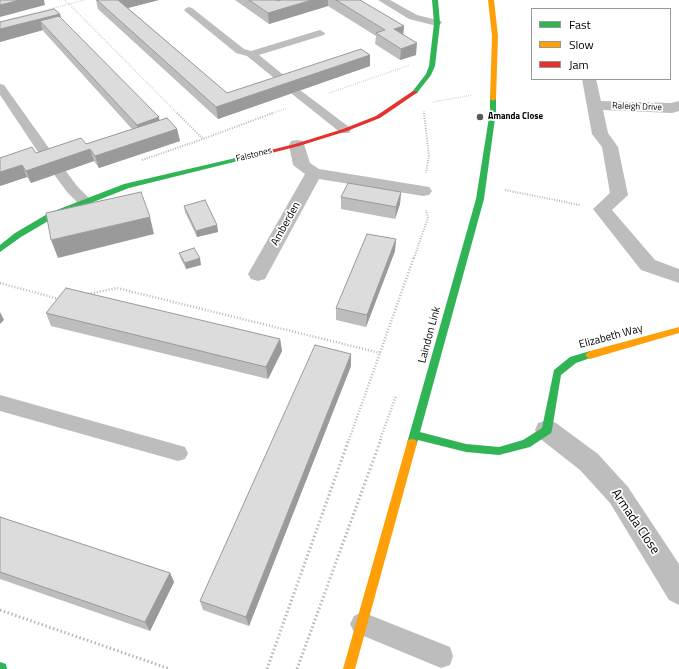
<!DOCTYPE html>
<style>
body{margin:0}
#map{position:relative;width:679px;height:669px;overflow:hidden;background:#fff;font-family:"Titillium Web",sans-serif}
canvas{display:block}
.legend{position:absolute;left:531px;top:8px;width:140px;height:72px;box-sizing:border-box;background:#fff;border:1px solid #999;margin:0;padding:5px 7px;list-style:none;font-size:12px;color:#000}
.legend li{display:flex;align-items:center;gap:8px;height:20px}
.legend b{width:20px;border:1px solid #999}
</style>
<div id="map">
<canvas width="679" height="669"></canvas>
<ul class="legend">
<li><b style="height:5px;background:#30b455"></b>Fast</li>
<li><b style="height:5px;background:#ff9f0a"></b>Slow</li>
<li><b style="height:5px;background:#e5322d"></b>Jam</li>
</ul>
</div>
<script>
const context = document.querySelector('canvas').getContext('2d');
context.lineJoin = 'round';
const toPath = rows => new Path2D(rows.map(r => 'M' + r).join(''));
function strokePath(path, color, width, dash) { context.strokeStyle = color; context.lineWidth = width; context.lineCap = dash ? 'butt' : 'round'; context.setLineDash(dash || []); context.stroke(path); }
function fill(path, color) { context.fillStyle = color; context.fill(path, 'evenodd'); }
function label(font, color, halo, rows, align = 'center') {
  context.font = font + ' "Titillium Web",sans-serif'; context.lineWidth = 3.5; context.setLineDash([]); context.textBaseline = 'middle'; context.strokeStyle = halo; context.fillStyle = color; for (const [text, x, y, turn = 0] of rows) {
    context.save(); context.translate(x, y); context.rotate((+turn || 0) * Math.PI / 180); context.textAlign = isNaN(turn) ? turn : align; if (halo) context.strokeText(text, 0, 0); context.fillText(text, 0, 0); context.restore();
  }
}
const pathFar3 = toPath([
 [69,4,178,114],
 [69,4,85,0],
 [0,22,69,4,65,0],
 [329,93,410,65],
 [433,102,472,95],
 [424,111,424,114],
 [270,114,287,108]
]);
const pathFar2 = toPath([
 [177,113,203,139,273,113],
 [424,113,429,156,426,173],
 [142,160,203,139],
 [505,190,580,205],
 [414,258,428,218,426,210]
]);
const pathFar1 = toPath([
 [0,283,59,299],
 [88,294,117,288,380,353],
 [349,440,414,257],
 [380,440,396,396]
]);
const path = toPath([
 [0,610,170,669],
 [267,669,349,439],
 [297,669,381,439]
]);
const lane = toPath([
 [378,0,390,0,417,15,441,21,442,23,437,26,409,19,378,0],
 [189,7,192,8,244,49,251,51,320,30,325,33,324,35,259,55,292,82,294,84,292,86,288,87,284,86,247,56,236,53,186,12,184,10,186,8,189,7],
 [0,84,4,85,56,158,58,161,56,164,46,164,0,95,0,84],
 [296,89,300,90,349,127,351,130,349,133,341,133,292,94,290,92,292,90,296,89],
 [60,169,65,170,77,186,89,198,91,201,89,204,84,205,79,204,67,192,53,173,55,170,60,169],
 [0,395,178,445,185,447,188,453,185,459,178,461,0,411,0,395],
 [362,612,450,647,453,656,450,665,441,668,354,632,350,624,354,616,362,612]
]);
const street = toPath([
 [582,79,596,79,601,101,671,103,679,101,679,111,672,113,603,110,608,133,618,147,628,195,612,210,655,260,679,269,679,283,641,270,593,209,610,193,602,147,592,134,582,79],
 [297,140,303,141,310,163,319,169,423,186,429,187,432,191,429,195,423,196,319,179,265,279,258,281,251,279,248,274,305,174,293,165,289,145,291,141,297,140],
 [547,420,556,423,598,454,628,487,679,564,679,605,669,600,610,503,580,470,538,437,535,430,538,423,547,420]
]);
const fast = toPath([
 [432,0,438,0,440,23,435,66,431,75,417,93,415,94,412,92,426,74,429,66,434,23,432,0],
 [493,97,496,99,496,111,484,199,420,432,466,444,499,447,523,440,542,428,554,370,570,357,590,351,593,353,595,355,593,357,576,363,561,375,552,430,551,433,530,447,499,455,466,452,418,440,416,446,412,447,408,446,407,443,476,199,490,111,490,99,493,97],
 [240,157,243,159,242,160,129,188,55,217,21,237,0,252,0,245,15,233,49,213,124,184,240,157],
 [0,662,6,664,7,669,0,669,0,662]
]);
const slow = toPath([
 [488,0,494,0,498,36,496,99,493,101,490,99,492,36,488,0],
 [679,327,679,333,590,359,587,357,585,355,587,353,590,351,679,327],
 [412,439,416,440,417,443,355,669,343,669,407,443,408,440,412,439]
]);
const jam = toPath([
 [413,91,418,92,380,118,347,131,299,146,240,161,237,159,238,158,295,144,343,129,376,116,413,91]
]);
const wall = toPath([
 [96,0,159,0,128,8,227,93,370,55,370,66,218,119,98,9],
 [235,0,276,0,277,1,281,0,360,0,404,26,403,35,416,55,400,60,375,44,376,36,328,6,269,24],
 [54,9,60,14,61,18,159,117,159,121,177,129,180,141,99,168,94,161,31,183,27,177,0,186,36,153,86,144,132,129,44,32,43,30,0,42],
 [401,192,400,204,395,219,341,209,341,197],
 [184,206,217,225,218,232,197,237,185,212],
 [396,239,395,251,366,327,336,320,336,308],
 [179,253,201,265,186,269,181,259],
 [46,313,280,339,282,351,268,379,51,326],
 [351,366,249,626,203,610,200,601],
 [0,517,170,573,174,582,150,631,0,579]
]);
const shadedWall = toPath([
 [20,0,44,0,45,5,0,17,0,5],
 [118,0,159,0,120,10],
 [312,0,328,0,328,6,269,24,268,13],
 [60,14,63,25,40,21,43,30,0,42,0,29],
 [404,26,403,37,394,29],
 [417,43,416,55,400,60,401,49],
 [370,55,370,66,218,119,216,107],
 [159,117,161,129,140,137,137,125],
 [177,129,180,141,99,168,95,156],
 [90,149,94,161,31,183,26,171],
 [22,165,27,177,0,186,0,172],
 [401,192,400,204,395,219,396,207],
 [150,217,154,234,58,258,51,240],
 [217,225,218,232,197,237,196,231],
 [396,239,395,251,366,327,367,315],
 [200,258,201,265,186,269,185,263],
 [0,312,4,320,0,324],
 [280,339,282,351,268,379,266,367],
 [351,354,351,366,249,626,246,617],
 [170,573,174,582,150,631,145,622]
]);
const building = toPath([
 [0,0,20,0,0,5,0,0],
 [97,0,118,0,227,93,361,49,370,55,216,107,97,0],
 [249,0,276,0,277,1,281,0,312,0,268,13,249,0],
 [336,0,360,0,404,26,394,29,417,43,401,49,376,33,385,30,336,0],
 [54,9,60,14,0,29,0,22,54,9],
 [59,16,159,117,137,125,40,21,59,16],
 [167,118,177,129,95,156,90,149,26,171,22,165,0,172,0,158,32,147,36,153,81,138,86,144,167,118],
 [348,183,401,192,396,207,341,197,348,183],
 [141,192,150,217,51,240,46,213,141,192],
 [205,200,217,225,196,231,184,206,205,200],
 [367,234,396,239,367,315,336,308,367,234],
 [194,248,200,258,185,263,179,253,194,248],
 [66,288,280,339,266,367,46,313,66,288],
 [315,345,351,354,246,617,200,601,315,345],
 [0,517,170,573,145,622,0,572,0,517]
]);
const markers = [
 [480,117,4,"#595959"]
];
const farStreetnames = [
 ["Raleigh Drive",637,107,2],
 ["Falstones",254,155,-14]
];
const farPoinames = [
 ["Amanda Close",488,117]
];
const streetNames = [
 ["Amberden",286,224,-61],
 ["Laindon Link",430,335,-75],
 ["Elizabeth Way",611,337,-15]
];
const nearStreetnames = [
 ["Armada Close",635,522,56]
];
strokePath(pathFar3, '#b8b8b8', 1.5, [0.5, 1.5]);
strokePath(pathFar2, '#b8b8b8', 2, [1, 1.5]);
strokePath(pathFar1, '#b8b8b8', 2.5, [1, 2]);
strokePath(path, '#b8b8b8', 3, [1.5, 2.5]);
fill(lane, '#bdbdbd');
fill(street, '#bdbdbd');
fill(fast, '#30b455');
fill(slow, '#ff9f0a');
fill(jam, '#e5322d');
fill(wall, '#bdbdbd');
fill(shadedWall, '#9a9a9a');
fill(building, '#dcdcdc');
strokePath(building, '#9a9a9a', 1);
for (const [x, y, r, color] of markers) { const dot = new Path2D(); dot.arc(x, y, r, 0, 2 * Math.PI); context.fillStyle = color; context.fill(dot); strokePath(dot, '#fff', 1.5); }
label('9px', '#000', '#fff', farStreetnames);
label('bold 9px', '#000', '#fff', farPoinames, 'left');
label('11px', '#000', '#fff', streetNames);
label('13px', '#000', '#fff', nearStreetnames);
</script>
